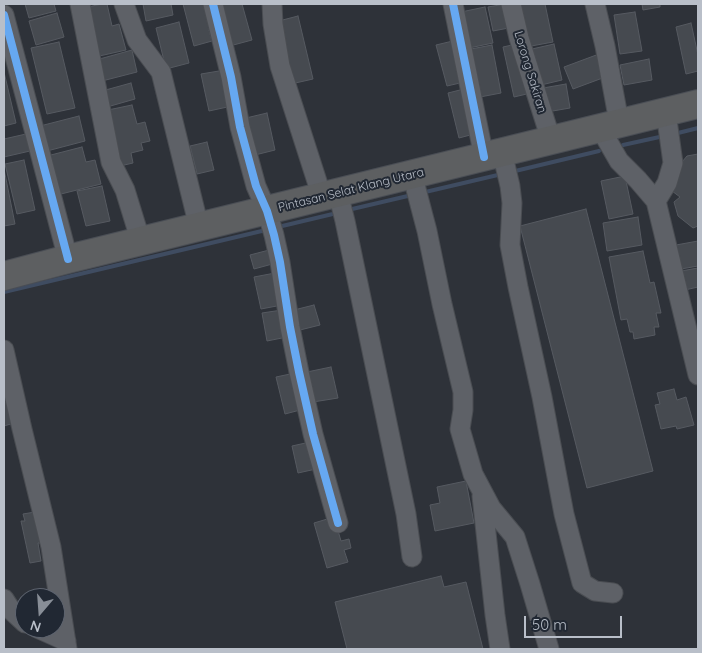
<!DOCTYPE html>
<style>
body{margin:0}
#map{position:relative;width:702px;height:653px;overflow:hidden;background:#2e3239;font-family:Quicksand,sans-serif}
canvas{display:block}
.frame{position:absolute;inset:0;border:5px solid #b9bfc9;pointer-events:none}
.north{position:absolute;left:15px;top:588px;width:50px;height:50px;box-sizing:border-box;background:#212833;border:1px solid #5e646f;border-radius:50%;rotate:198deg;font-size:14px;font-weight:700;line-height:20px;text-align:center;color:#b9bfc9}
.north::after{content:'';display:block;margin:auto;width:18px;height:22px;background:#888e97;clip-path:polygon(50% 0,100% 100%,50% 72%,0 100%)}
.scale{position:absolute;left:524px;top:616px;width:98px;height:22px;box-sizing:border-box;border:2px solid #b9bfc9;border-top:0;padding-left:6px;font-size:15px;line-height:18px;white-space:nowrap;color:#b9bfc9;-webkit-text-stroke:4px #212833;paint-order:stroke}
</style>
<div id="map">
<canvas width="702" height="653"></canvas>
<div class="frame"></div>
<div class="north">N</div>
<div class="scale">50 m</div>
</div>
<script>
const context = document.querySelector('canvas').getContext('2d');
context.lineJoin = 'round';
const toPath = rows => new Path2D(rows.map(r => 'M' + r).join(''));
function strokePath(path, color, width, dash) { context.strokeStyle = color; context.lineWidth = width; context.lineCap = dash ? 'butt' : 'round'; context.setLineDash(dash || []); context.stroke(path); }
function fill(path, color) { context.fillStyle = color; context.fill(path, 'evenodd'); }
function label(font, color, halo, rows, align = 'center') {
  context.font = font + ' Quicksand,sans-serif'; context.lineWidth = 4; context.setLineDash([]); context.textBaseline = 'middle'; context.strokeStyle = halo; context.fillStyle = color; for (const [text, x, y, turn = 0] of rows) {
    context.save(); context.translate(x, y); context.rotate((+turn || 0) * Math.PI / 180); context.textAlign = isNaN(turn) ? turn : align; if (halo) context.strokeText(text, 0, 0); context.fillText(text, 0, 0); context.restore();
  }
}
const stream = toPath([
 [674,134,698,128],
 [623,145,664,136],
 [511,172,599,151],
 [421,193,502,174],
 [348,210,412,195],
 [278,227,337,213],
 [4,292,266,230]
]);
const building = toPath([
 [25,4,54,4,56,11,29,18,25,4],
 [102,4,107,4,112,26,119,24,126,50,95,57,83,8,102,4],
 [143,4,171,4,173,15,146,21,143,4],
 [183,4,208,4,215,28,209,30,212,41,194,46,183,4],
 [215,4,242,4,252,40,226,47,215,4],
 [505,4,514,27,493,31,488,7,505,4],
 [517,4,545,4,553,42,526,47,517,4],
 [642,4,660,4,660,7,643,10,642,4],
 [485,7,493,43,469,48,461,12,485,7],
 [635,12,642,51,620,54,614,15,635,12],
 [57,13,64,37,36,45,29,21,57,13],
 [298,16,313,79,291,84,275,22,298,16],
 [179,22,189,63,166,69,156,28,179,22],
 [691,23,698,55,698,71,686,74,676,27,691,23],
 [457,40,460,83,447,86,436,45,457,40],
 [59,42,75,108,47,114,31,48,59,42],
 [521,43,531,93,514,97,503,47,521,43],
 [554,44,562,80,541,85,532,49,554,44],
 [492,45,501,93,480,97,471,49,492,45],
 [132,50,137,72,102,81,96,60,132,50],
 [599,54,608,76,573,89,564,67,599,54],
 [649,59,652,80,624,85,620,65,649,59],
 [225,70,232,106,209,111,201,74,225,70],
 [4,72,16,123,4,126,4,72],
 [131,83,135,99,107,107,102,91,131,83],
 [566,84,570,108,547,112,543,88,566,84],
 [464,89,474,134,459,138,448,93,464,89],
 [132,105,137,124,145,122,150,141,141,143,143,150,131,153,133,163,120,166,108,110,132,105],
 [267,113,275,150,255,155,246,118,267,113],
 [79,116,85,141,47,151,40,126,79,116],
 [26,134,30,151,4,157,4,139,26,134],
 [207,142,214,170,197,174,190,146,207,142],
 [82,147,86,162,95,160,101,184,57,195,47,156,82,147],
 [698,154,698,226,693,228,678,216,674,202,680,197,672,191,672,174,687,156,698,154],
 [24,160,35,210,17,214,5,164,24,160],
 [4,169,15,224,4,226,4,169],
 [625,176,633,214,609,219,601,181,625,176],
 [102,186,110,221,86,226,77,191,102,186],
 [586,209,653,471,587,488,520,226,586,209],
 [638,217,642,245,607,251,603,223,638,217],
 [698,241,698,266,681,269,676,245,698,241],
 [273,249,276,263,254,269,250,255,273,249],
 [643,251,650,283,654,282,661,313,656,313,659,327,654,327,655,335,634,339,633,332,630,332,627,319,621,320,609,257,643,251],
 [698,268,698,287,685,290,681,271,698,268],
 [275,273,282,305,261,309,254,277,275,273],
 [314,305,320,325,300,330,294,310,314,305],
 [282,310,287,337,267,341,262,313,282,310],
 [331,367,338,398,313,402,307,372,331,367],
 [295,373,304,409,285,414,276,377,295,373],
 [674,389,677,400,686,397,694,425,677,429,676,426,661,429,655,405,660,404,657,393,674,389],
 [7,397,14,423,4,426,4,398,7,397],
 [310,442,316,469,298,473,292,446,310,442],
 [466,481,474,523,435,531,430,505,440,503,437,487,466,481],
 [35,512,41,543,38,543,41,561,30,563,21,521,25,521,23,514,35,512],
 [334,517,341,541,349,539,351,548,344,550,348,562,327,568,314,523,334,517],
 [441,576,444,587,466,582,483,649,347,649,335,602,441,576]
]);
const minor = toPath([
 [80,4,111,162,125,190,141,242],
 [124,4,137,40,161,72,199,227],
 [213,4,231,77,240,127,256,186,267,211,274,235,280,262,290,327,299,372,313,434,338,523],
 [272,4,273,24,280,66,322,197],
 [453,4,484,157],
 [511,4,519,38,551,140],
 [595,4,605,46,619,122],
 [4,15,68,259],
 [664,112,668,127,673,163,667,183,656,201,698,375],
 [600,128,619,161,638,180,656,201],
 [502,152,510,186,512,203,510,245,518,287,542,397,564,514,582,583,595,591,613,593],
 [414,174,416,189,427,231,442,304,463,392,463,410,460,429,473,474,491,508,515,537,530,584,549,649],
 [338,193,345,221,406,514,412,557],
 [4,350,22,429,51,547,67,649],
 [482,496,495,615,500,649],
 [4,599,11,610,25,623],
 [37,628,66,641]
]);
const highway = toPath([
 [4,276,68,259,698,104]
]);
const cycleway = toPath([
 [213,4,231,77,240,127,256,186,267,211,274,235,280,262,290,327,299,372,313,434,338,523],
 [453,4,484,157],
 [4,15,68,259]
]);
const streetNames = [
 ["Lorong Sakiran",530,72,73],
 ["Pintasan Selat Klang Utara",351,190,-14]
];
strokePath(stream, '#3f4c61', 4);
fill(building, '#464a50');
strokePath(building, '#565a61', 1);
strokePath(minor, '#4a4d52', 21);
strokePath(highway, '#4a4e55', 30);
strokePath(minor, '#5e6167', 19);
strokePath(highway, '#5d5f61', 28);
strokePath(cycleway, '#66a8f1', 8);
label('12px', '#b9bfc9', '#212833', streetNames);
</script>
